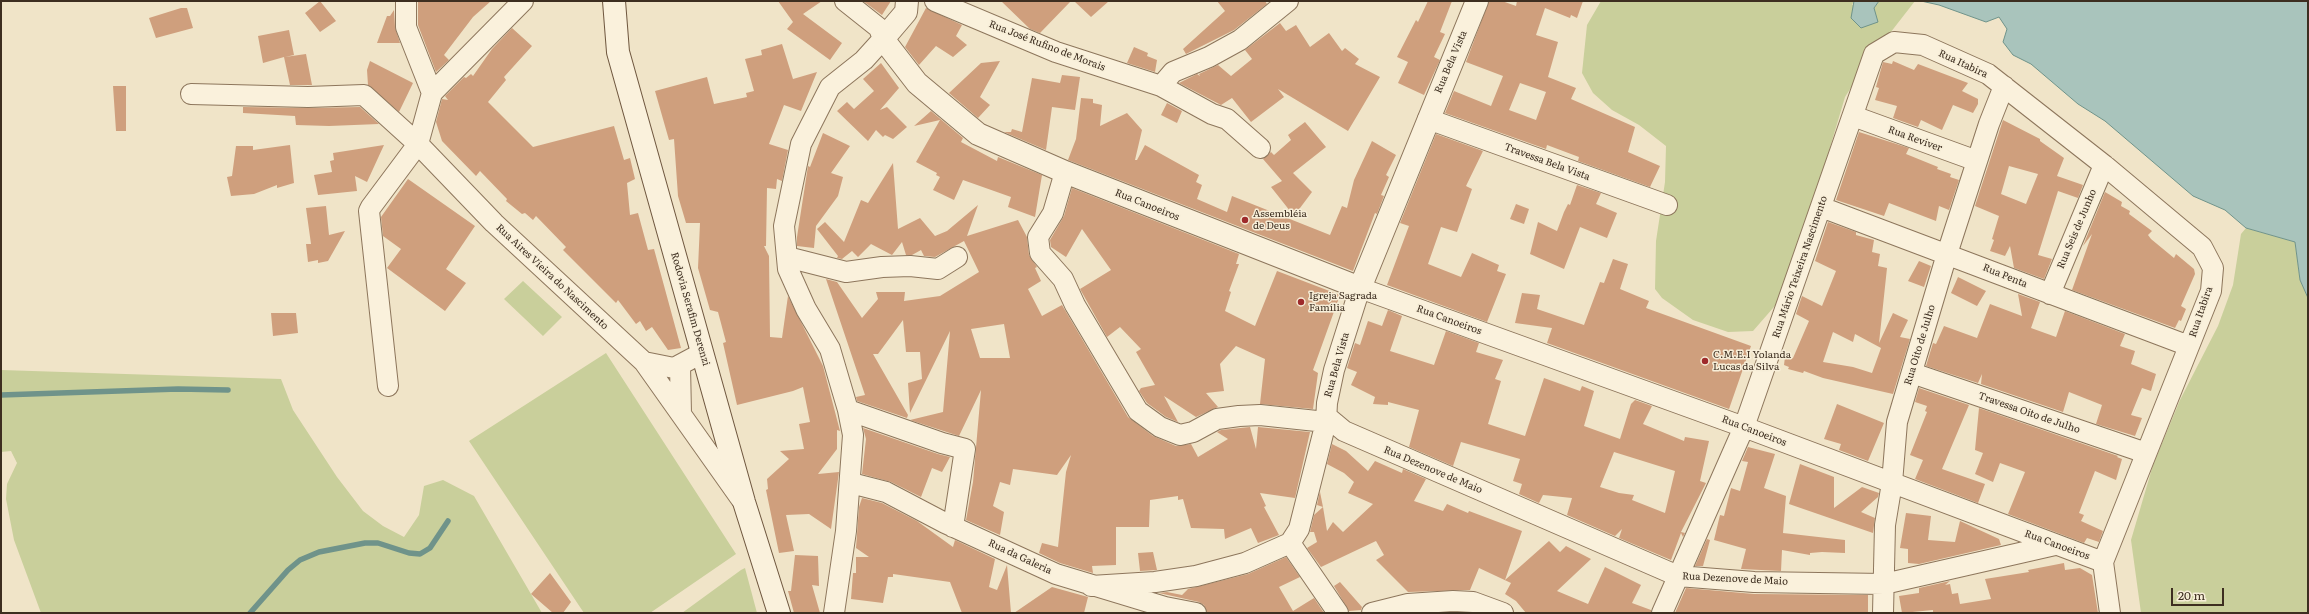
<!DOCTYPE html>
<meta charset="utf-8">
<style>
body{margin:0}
#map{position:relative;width:2309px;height:614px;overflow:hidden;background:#f0e4c8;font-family:Literata,serif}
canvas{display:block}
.frame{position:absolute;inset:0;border:2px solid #3d2e20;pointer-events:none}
.scale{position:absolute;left:2171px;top:588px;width:53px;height:18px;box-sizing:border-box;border:2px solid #3d2e20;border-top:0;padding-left:5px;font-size:12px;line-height:14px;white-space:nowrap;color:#3d2e20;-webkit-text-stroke:3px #f7eed8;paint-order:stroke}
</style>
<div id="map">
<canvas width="2309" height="614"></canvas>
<div class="frame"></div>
<div class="scale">20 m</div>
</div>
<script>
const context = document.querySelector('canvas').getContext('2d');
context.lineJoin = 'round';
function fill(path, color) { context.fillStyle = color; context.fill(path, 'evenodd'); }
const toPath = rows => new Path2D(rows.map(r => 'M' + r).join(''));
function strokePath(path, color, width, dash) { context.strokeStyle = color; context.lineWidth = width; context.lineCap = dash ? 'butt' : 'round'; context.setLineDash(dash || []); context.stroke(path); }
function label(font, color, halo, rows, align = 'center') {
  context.font = font + ' Literata,serif'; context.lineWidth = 3; context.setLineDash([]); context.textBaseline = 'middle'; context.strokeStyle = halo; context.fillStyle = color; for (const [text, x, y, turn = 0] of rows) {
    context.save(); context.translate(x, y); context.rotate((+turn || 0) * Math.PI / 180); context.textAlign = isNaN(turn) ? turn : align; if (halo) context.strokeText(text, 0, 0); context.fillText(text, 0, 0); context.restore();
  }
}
const green = toPath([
 [1601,1,1854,1,1852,5,1874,8,1879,1,1915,1,1866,64,1845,97,1787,292,1753,331,1728,332,1693,320,1662,298,1655,289,1656,241,1665,182,1666,146,1639,125,1612,110,1593,93,1582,73,1587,25],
 [2246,228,2295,242,2300,280,2308,298,2308,613,2141,613,2131,540,2153,465,2180,400,2218,326,2233,285,2241,234],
 [523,281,562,317,543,336,504,299],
 [606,353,736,554,650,613,584,613,469,441],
 [1,370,281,379,293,410,337,477,363,511,383,526,404,537,419,515,424,486,443,480,474,496,542,613,41,613,14,540,6,499,7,484,17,463,11,451,1,452],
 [745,568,757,613,682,613,741,570]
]);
const water = toPath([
 [1854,1,1879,1,1874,8,1878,22,1861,28,1851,18,1854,1],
 [1921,1,2308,1,2308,298,2300,280,2295,242,2246,228,2225,210,2193,196,2105,121,2078,104,2031,64,2013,55,2003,42,2007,29,1999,17,1986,22,1939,5,1921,1]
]);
const stream = toPath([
 [1,395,178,389,228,390],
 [250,613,288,570,300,560,319,552,365,543,378,543,409,553,420,554,430,548,448,521]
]);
const building = toPath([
 [320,1,336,21,320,32,305,13],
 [418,1,491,1,473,17,444,55,449,60,436,72,418,25],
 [778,1,822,1,803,14,842,43,830,60,787,29,793,22],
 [863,1,891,1,882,15],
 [1001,1,1071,1,1040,33,1030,29],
 [1074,1,1109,1,1091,17],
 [1217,1,1265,1,1267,4,1234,30,1186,54,1183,49,1225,11],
 [1428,1,1452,1,1440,32,1445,34,1434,57,1440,60,1424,95,1398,83,1408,62,1397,57,1416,20,1418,22],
 [1489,1,1502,1,1516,6,1517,1,1583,1,1577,18,1571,15,1570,18,1545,8,1536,35,1558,42,1548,77,1576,88,1571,99,1635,127,1628,152,1660,166,1650,187,1578,161,1579,157,1547,145,1546,149,1445,113,1454,91,1491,106,1503,76,1466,62],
 [1520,83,1546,92,1536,120,1509,110],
 [181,8,187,8,193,28,156,38,149,18],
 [926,8,962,25,956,36,967,45,953,57,936,46,919,65,905,47],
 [394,10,395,27,400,43,377,43,387,16,390,16],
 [1280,23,1286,31,1296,25,1310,47,1329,33,1342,51,1345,48,1359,59,1355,64,1380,77,1348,131,1278,89,1284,97,1251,122,1232,98,1221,105,1179,83,1197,74,1200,76,1199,74,1218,65,1231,76,1252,59,1245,50],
 [512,28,532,46,504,77,506,80,488,102,533,147,614,126,624,160,630,158,635,179,627,183,630,215,638,213,648,250,654,249,681,348,668,350,652,327,646,331,640,321,636,324,618,300,616,303,563,250,566,247,536,216,533,220,525,213,522,214,506,201,507,199,480,171,476,176,442,141,436,122,442,99,448,100,445,96,464,77,466,78,471,74,473,76,492,49],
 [289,30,294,55,285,57,306,54,312,85,290,85,284,57,263,63,258,36],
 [782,44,793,79,817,72,801,111,784,105,769,144,788,150,782,181,777,179,776,189,767,188,766,246,764,246,769,256,770,337,782,338,788,296,823,366,840,431,837,430,837,449,818,474,839,472,831,529,809,514,786,515,794,551,779,553,766,490,768,489,767,479,789,459,780,451,804,449,799,424,810,422,803,387,793,391,737,405,723,343,726,342,718,312,710,310,698,268,700,223,686,223,678,196,674,139,669,140,655,91,707,77,714,104,747,97,746,93,754,91,745,59,762,55,761,50],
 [1134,47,1148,53,1147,56,1157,60,1155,72,1127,63],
 [370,61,413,83,399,112,368,85,367,70],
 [1000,61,980,97,990,105,978,118,949,93,981,63],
 [1893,61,1914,70,1918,64,1968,83,1962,91,1978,99,1978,104,1973,113,1953,105,1942,130,1921,120,1918,127,1893,118,1897,106,1875,100,1879,88,1876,87,1883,62,1892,64],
 [881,63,899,88,880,110,887,107,907,127,893,139,885,135,883,137,876,130,868,141,837,111,847,102,854,109,874,91,863,79],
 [1062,75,1080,77,1075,110,1052,107,1046,150,1004,132,1011,132,1012,129,1022,132,1032,78,1060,83],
 [113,86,126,86,126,131,116,131],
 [1081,98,1093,99,1093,103,1102,105,1100,126,1127,113,1142,130,1135,160,1137,160,1145,145,1199,175,1196,182,1202,185,1197,199,1227,212,1232,196,1330,235,1342,206,1347,208,1354,180,1372,141,1396,155,1386,175,1389,177,1381,195,1384,196,1377,214,1375,213,1353,271,1068,160,1076,139],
 [1167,103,1182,111,1177,123,1161,115],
 [243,107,308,108,360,107,379,124,329,126,296,125,295,116,243,113],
 [931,111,963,138,961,142,997,161,998,157,1042,175,1035,217,1008,207,1011,197,963,180,954,200,933,190,940,177,936,175,937,173,916,162,940,120,914,126],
 [2003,120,2040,139,2040,141,2064,158,2057,176,2083,185,2078,198,2058,191,2038,255,2052,259,2044,279,2014,268,2010,246,2005,256,1990,251,1994,240,1992,239,1999,216,1975,206],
 [2009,166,2038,174,2026,204,2001,194],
 [1305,122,1326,147,1293,173,1312,192,1294,216,1271,187,1282,181,1263,159,1271,152,1274,155,1291,140,1288,135],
 [1859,132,1909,148,1906,154,1938,167,1937,169,1951,174,1950,177,1959,180,1949,210,1939,206,1936,221,1889,203,1884,216,1836,200],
 [823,133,850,146,831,173,843,177,838,196,816,226,814,248,797,246,797,237,808,166,810,167],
 [1436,134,1483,151,1466,186,1472,189,1457,232,1441,227,1428,264,1461,277,1472,253,1499,265,1497,271,1506,274,1487,322,1387,285,1409,226,1400,223],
 [290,145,294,183,277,188,277,185,254,194,231,196,227,177,232,176,236,146,253,146,253,150],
 [384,145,367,182,355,176,357,191,318,195,314,175,332,172,330,161,334,160,333,153],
 [893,163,898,229,920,218,935,236,947,231,978,205,967,236,1018,220,1027,237,1029,255,1037,267,1035,268,1041,281,1028,289,1042,316,1062,305,1128,417,1153,436,1176,446,1191,444,1198,457,1228,439,1217,432,1221,430,1250,427,1256,449,1258,427,1310,432,1295,498,1260,493,1266,506,1264,507,1279,535,1258,543,1251,528,1225,539,1224,529,1191,528,1183,499,1178,500,1178,496,1150,500,1149,527,1116,527,1116,565,1092,566,1093,573,1060,563,1039,553,1042,543,1058,547,1066,472,1071,455,1057,475,1013,469,1010,485,1000,482,993,506,1004,512,1000,535,966,520,973,482,981,390,959,436,910,420,943,412,950,331,910,413,908,383,922,379,920,352,906,352,903,320,878,354,873,354,908,415,907,418,857,401,856,397,865,395,826,279,837,282,862,318,878,299,876,292,905,292,904,301,940,296,979,272,964,241,935,257,924,256,921,250,912,255,906,255,902,242,892,255,871,244,858,257,852,251,842,259,837,258,838,256,817,229,825,222,844,242,861,200,868,203],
 [1004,324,1010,358,980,358,971,329],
 [408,179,475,226,446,269,466,283,445,311,387,268,401,249,383,236,381,217],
 [1577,185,1601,193,1596,204,1617,213,1607,238,1580,227,1564,269,1530,254,1538,222,1557,231,1564,212,1568,204,1570,205],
 [1072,188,1239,254,1236,264,1239,264,1229,291,1231,292,1225,311,1255,326,1277,271,1340,295,1313,370,1318,373,1313,409,1260,404,1265,359,1236,346,1220,364,1224,391,1206,393,1218,407,1196,417,1164,396,1178,422,1166,417,1147,403,1139,391,1141,388,1155,385,1136,352,1141,349,1120,327,1107,337,1080,289,1111,270,1082,229,1066,257,1051,247,1050,240,1064,216],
 [2105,192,2122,202,2121,206,2130,211,2129,214,2152,231,2148,235,2151,239,2174,258,2176,254,2194,269,2195,274,2181,306,2186,309,2181,321,2179,320,2175,328,2072,290,2092,234,2083,246],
 [1516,204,1529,209,1524,224,1510,219],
 [326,206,329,235,345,231,328,261,318,263,318,260,308,262,306,244,311,244,306,208],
 [1828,222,1856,232,1856,235,1874,240,1872,252,1880,254,1878,266,1887,268,1879,343,1893,313,1908,320,1900,337,1910,339,1893,394,1823,378,1804,371,1803,373,1788,369,1789,367,1784,365,1785,357,1793,358,1809,321,1796,314,1802,296,1822,306,1836,271,1815,261],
 [1833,332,1853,342,1855,334,1881,348,1872,373,1853,367,1823,362],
 [1613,259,1628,264,1620,289,1649,301,1646,308,1751,346,1729,409,1547,343,1552,328,1515,323,1522,293,1540,295,1537,309,1584,325,1600,282,1604,283],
 [1919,261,1931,266,1924,287,1908,281],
 [1958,277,1986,291,1977,306,1951,293],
 [2018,294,2040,302,2031,328,2056,337,2065,311,2125,334,2120,346,2135,351,2131,364,2156,374,2151,391,2142,388,2131,415,2142,418,2135,436,2096,424,2102,405,2069,392,2063,412,1981,384,1982,374,1978,383,1926,366,1933,343,1936,344,1944,326,1977,338,1990,304,2022,316],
 [1388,310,1402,316,1390,351,1434,365,1446,331,1479,343,1476,352,1503,360,1495,379,1501,381,1488,424,1525,436,1544,378,1580,391,1582,386,1594,391,1584,426,1620,439,1631,404,1635,400,1652,406,1643,424,1684,441,1685,437,1709,441,1700,481,1706,483,1681,532,1685,533,1683,537,1681,533,1671,560,1619,538,1622,529,1615,536,1567,515,1572,498,1543,495,1539,503,1519,494,1522,484,1513,481,1520,459,1461,442,1453,466,1409,447,1419,410,1388,402,1388,405,1373,404,1375,397,1351,385,1357,372,1347,368,1355,343,1360,345,1368,321,1382,326],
 [1614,452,1675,471,1665,513,1632,500,1634,495,1619,493,1600,487],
 [271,313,296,313,298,333,273,336],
 [1919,388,1969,405,1942,469,1985,484,1978,503,1915,479,1923,460,1910,455,1927,412,1925,411,1927,406,1915,402],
 [1837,404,1884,423,1868,461,1839,450,1841,444,1824,439],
 [1979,408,2118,456,2117,457,2122,459,2116,480,2095,471,2079,513,2084,515,2081,521,2103,531,2099,542,2087,538,2084,543,2008,514,2025,472,2000,463,1993,482,1975,474,1983,453,1975,450],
 [863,428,938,454,950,457,942,472,932,468,921,497,891,482,862,474,866,439],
 [1332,444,1346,451,1368,471,1375,461,1402,473,1403,469,1426,479,1414,501,1443,511,1447,504,1468,513,1469,511,1522,531,1505,580,1549,541,1560,552,1566,546,1591,559,1557,591,1588,604,1605,567,1641,585,1632,603,1651,610,1651,613,1526,613,1516,601,1505,594,1511,583,1479,568,1470,590,1408,592,1376,560,1384,555,1376,541,1321,567,1307,548,1317,542,1314,532,1310,532,1314,515,1323,507,1327,531,1333,522,1343,532,1373,504,1348,493,1354,482,1344,473,1327,464],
 [1748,447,1775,454,1764,488,1786,496,1783,533,1845,540,1845,553,1822,552,1810,553,1810,555,1782,550,1781,571,1741,569,1746,549,1714,540,1720,515,1724,516,1731,488,1740,491,1748,462,1742,461],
 [1800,464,1834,477,1834,508,1862,487,1879,493,1878,497,1861,512,1875,518,1873,533,1789,504],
 [1320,491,1320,492,1323,507,1317,505],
 [862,498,882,503,917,521,953,547,955,540,995,559,989,587,997,590,1007,565,1011,613,962,613,950,582,893,574,893,577,888,577,883,603,851,599,853,573,856,573,856,557,869,557,856,548,859,507],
 [1906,513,1931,516,1928,540,1955,542,1960,521,1999,539,2001,545,1919,564,1908,563,1908,549,1900,548],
 [1707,539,1710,540,1703,566,1695,566],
 [1153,552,1157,570,1140,571,1138,553],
 [795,555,818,556,819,586,812,585,820,613,794,613,788,591,791,591],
 [1286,557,1300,577,1279,587,1293,611,1314,598,1324,613,1207,613,1204,605,1199,602,1159,593,1167,592,1182,595,1188,589,1248,574],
 [2064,563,2065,570,2080,568,2092,575,2098,613,1933,613,1933,610,1902,613,1899,596,1919,593,1919,588,1950,581,1945,585,1950,584,1952,594,1958,593,1960,604,1991,599,1985,579,2029,572,2028,570],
 [550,573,571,602,563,613,553,613,531,594],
 [1340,582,1362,607,1361,610,1349,611,1334,586],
 [1052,587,1088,597,1084,613,1014,613],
 [1686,588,1754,594,1868,595,1868,613,1675,613]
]);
const minor = toPath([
 [406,1,406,27,432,93],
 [935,1,1056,52,1161,86,1212,114,1227,119,1260,148],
 [1161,86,1173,72,1209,57,1240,40,1288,1],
 [191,94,308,97,364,95,418,144,494,223,644,362,674,368,702,353],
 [1853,116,1977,161],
 [1428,119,1667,205],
 [1065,172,1053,213,1038,237,1040,253,1063,279,1075,305,1138,411,1160,427,1180,435,1193,432,1217,419,1239,416,1260,415,1326,422],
 [1821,207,2189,346],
 [787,257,846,272,882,267,910,266,938,269,957,257],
 [2050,294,2104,165],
 [644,362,741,499],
 [680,365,681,414],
 [1912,373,2146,453],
 [388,386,369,211,371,207,418,144,432,93,523,1],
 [848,410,942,443,965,449,953,527],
 [1326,416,1344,431,1678,576,1754,582,1884,584,2055,545],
 [851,483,886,492,945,523,1056,574,1165,607,1196,613],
 [1290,543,1338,613],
 [1091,586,1155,582,1196,576,1245,563,1290,543,1299,529,1326,422,1327,403,1334,370,1360,288,1744,427,2103,562],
 [834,613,846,531,853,435,848,410,830,349,806,309,788,269,784,226,801,144,830,87,864,60,883,39,879,28,845,1],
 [1372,613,1408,604,1453,601,1473,602,1503,613],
 [1662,613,1744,427,1874,54,1894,42,1923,45,1988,74,2104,165,2202,247,2213,268,2211,291,2103,562,2110,613],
 [1883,613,1885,525,1892,483,1897,422,1947,254,1989,124,2004,86]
]);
const tertiary = toPath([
 [907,1,906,12,883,39,917,83,978,134,1065,172,1360,288,1477,1]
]);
const secondary = toPath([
 [614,1,618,52,744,502,779,613]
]);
const markers = [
 [1245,220,4,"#9e2a2b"],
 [1301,302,4,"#9e2a2b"],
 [1705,361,4,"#9e2a2b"]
];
const streetNames = [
 ["Rua José Rufino de Morais",1047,46,21],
 ["Rua Bela Vista",1451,62,-67],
 ["Rua Itabira",1963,64,25],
 ["Rua Reviver",1915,139,20],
 ["Travessa Bela Vista",1547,162,20],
 ["Rua Canoeiros",1147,205,22],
 ["Rua Seis de Junho",2077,229,-67],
 ["Rua Mário Teixeira Nascimento",1800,267,-71],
 ["Rua Penta",2005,276,22],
 ["Rua Aires Vieira do Nascimento",552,277,43],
 ["Rodovia Serafim Derenzi",690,309,74],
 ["Rua Itabira",2201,312,-71],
 ["Rua Canoeiros",1449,320,20],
 ["Rua Oito de Julho",1920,345,-73],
 ["Rua Bela Vista",1337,365,-74],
 ["Travessa Oito de Julho",2029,413,19],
 ["Rua Canoeiros",1754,431,21],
 ["Rua Dezenove de Maio",1433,470,23],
 ["Rua Canoeiros",2057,545,20],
 ["Rua da Galeria",1020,557,25],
 ["Rua Dezenove de Maio",1735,579,3]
];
const poiNames = [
 ["Assembléia",1253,214],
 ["de Deus",1253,226],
 ["Igreja Sagrada",1309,296],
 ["Família",1309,308],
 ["C.M.E.I Yolanda",1713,355],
 ["Lucas da Silva",1713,367]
];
fill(green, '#c9cf9b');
fill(water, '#a9c4bc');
strokePath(water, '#6f938a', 1);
strokePath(stream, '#6f938a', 5.5);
fill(building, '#cf9f7d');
strokePath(minor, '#8d765c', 22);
strokePath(tertiary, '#8d765c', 24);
strokePath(secondary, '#6f573f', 24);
strokePath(minor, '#faf1dc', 20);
strokePath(tertiary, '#faf1dc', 22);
strokePath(secondary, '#faf1dc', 22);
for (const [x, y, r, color] of markers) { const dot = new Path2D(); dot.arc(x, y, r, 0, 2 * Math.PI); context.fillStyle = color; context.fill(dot); strokePath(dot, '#f7eed8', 1.5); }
label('10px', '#3d2e20', '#f7eed8', streetNames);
label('10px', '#3d2e20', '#f7eed8', poiNames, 'left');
</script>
